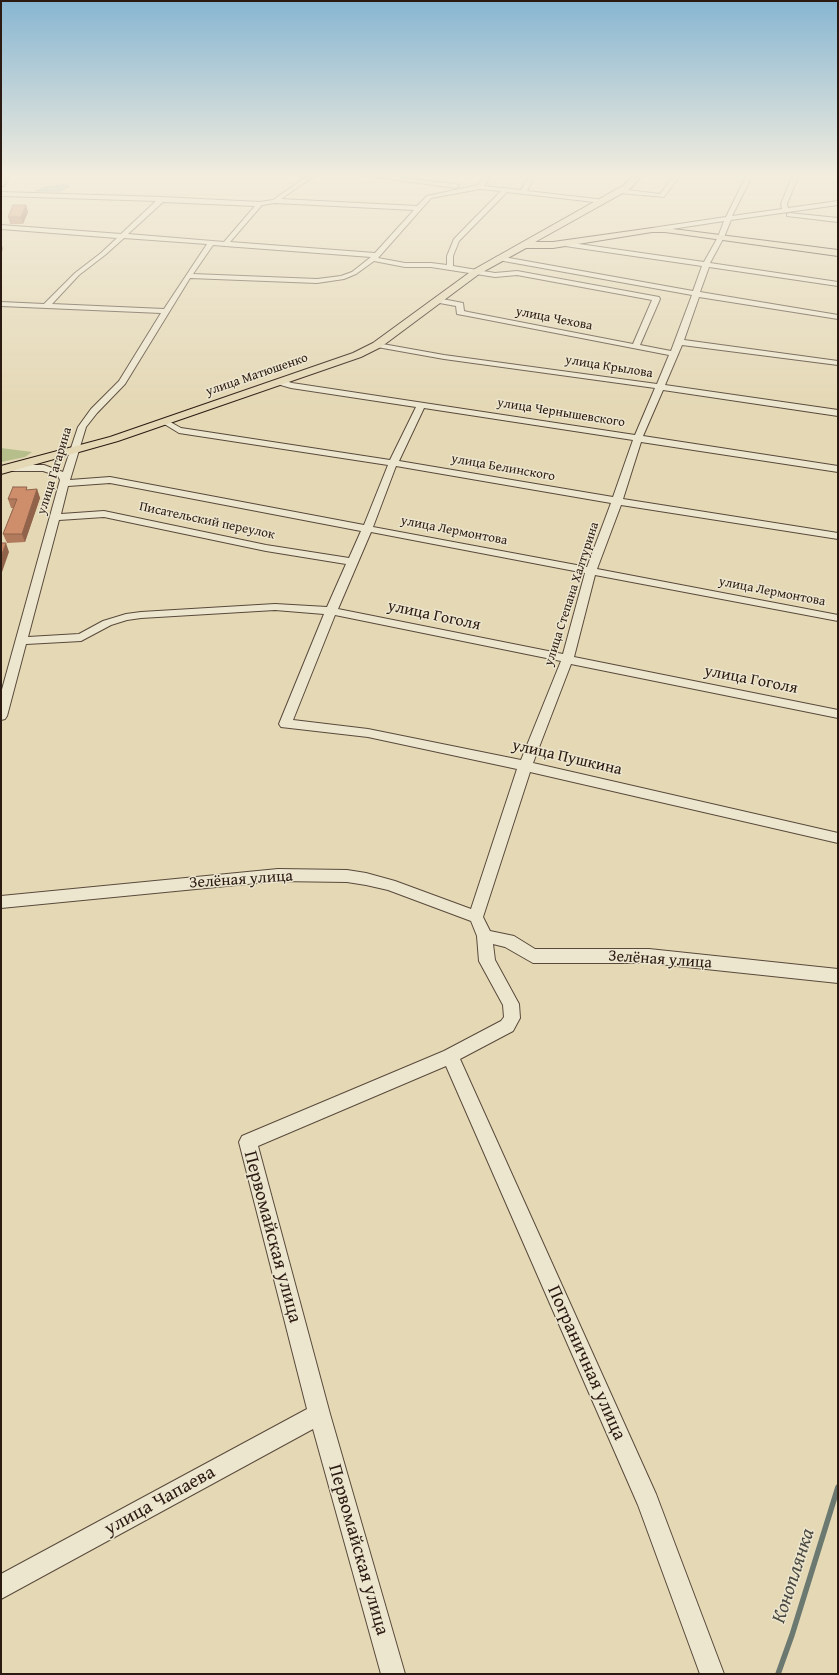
<!DOCTYPE html>
<meta charset="utf-8">
<style>
body{margin:0}
#map{position:relative;width:839px;height:1675px;overflow:hidden;background:#e4d8b5;font-family:"Gentium Book Plus",serif}
canvas{display:block}
.frame{position:absolute;inset:0;border:2px solid #2b1a12;pointer-events:none}
</style>
<div id="map">
<canvas width="839" height="1675"></canvas>
<div class="frame"></div>
</div>
<script>
const context = document.querySelector('canvas').getContext('2d');
context.lineJoin = 'round';
function fill(path, color) { context.fillStyle = color; context.fill(path, 'evenodd'); }
const toPath = rows => new Path2D(rows.map(r => 'M' + r).join(''));
function strokePath(path, color, width, dash) { context.strokeStyle = color; context.lineWidth = width; context.lineCap = dash ? 'butt' : 'round'; context.setLineDash(dash || []); context.stroke(path); }
function label(font, color, halo, rows, align = 'center') {
  context.font = font + ' "Gentium Book Plus",serif'; context.lineWidth = 3; context.setLineDash([]); context.textBaseline = 'middle'; context.strokeStyle = halo; context.fillStyle = color; for (const [text, x, y, turn = 0] of rows) {
    context.save(); context.translate(x, y); context.rotate((+turn || 0) * Math.PI / 180); context.textAlign = isNaN(turn) ? turn : align; if (halo) context.strokeText(text, 0, 0); context.fillText(text, 0, 0); context.restore();
  }
}
const green = toPath([
 [1,448,32,452,25,457,1,462]
]);
const water = toPath([
 [63,185,69,186,61,191,36,191,46,187,63,185]
]);
const stream = toPath([
 [778,1674,792,1635,838,1487]
]);
const minor = toPath([
 [310,174,317,174,281,199,417,206,427,196,478,185,485,174,491,174,484,186,521,190,530,174,536,174,527,191,605,200,605,202,603,203,507,192,459,241,453,256,453,266,495,273,517,271,659,297,660,299,640,345,671,351,692,295,498,260,495,258,498,256,693,291,702,266,565,246,562,244,565,242,704,262,718,237,724,221,652,232,649,230,652,228,726,217,747,174,753,174,732,216,782,209,781,204,793,174,799,174,787,204,788,208,838,201,838,205,731,220,724,237,710,263,838,282,838,286,709,267,700,292,838,315,838,319,699,297,684,340,838,361,838,365,682,345,665,385,838,410,838,416,663,390,643,436,838,466,838,472,641,442,623,499,838,533,838,539,621,505,597,569,838,615,838,621,595,575,574,657,838,710,838,718,571,664,533,763,838,833,838,843,530,772,483,917,490,931,514,936,535,949,649,949,838,969,838,983,649,963,533,963,505,947,493,944,495,960,519,1004,520,1018,513,1031,460,1059,656,1494,724,1674,700,1674,638,1505,446,1066,258,1146,330,1414,405,1674,381,1674,313,1429,1,1599,1,1574,307,1409,239,1142,242,1136,444,1051,501,1021,504,1017,503,1005,479,961,477,936,471,921,388,890,366,885,347,882,278,881,1,908,1,896,278,869,347,870,366,873,395,881,471,909,517,769,368,737,281,727,279,724,324,614,275,610,141,618,127,620,111,625,81,641,26,644,7,716,5,719,1,720,1,693,60,480,58,476,43,471,12,471,7,468,12,465,44,465,63,472,78,427,91,409,119,381,161,313,1,306,1,302,44,304,75,273,101,253,117,238,1,229,1,225,121,234,156,201,1,196,1,192,162,197,260,202,273,200,310,174],
 [480,189,501,191,454,239,447,256,447,265,431,263,405,263,378,258,431,198,480,189],
 [163,202,255,206,224,242,128,234,163,202],
 [275,203,414,210,375,253,230,242,262,205,275,203],
 [124,238,207,244,164,309,52,304,79,275,105,255,124,238],
 [213,245,225,246,371,257,352,272,341,276,317,279,193,274,213,245],
 [374,261,405,267,431,267,495,277,517,275,652,300,633,344,468,312,464,311,463,303,437,298,433,300,434,302,456,306,457,314,468,316,669,355,657,384,444,355,377,343,373,345,377,347,444,359,655,388,635,435,292,383,280,379,276,382,277,384,291,388,416,407,390,460,181,428,165,419,161,422,179,433,388,465,364,525,110,477,70,480,86,427,97,413,125,384,190,278,317,283,344,279,356,274,374,261],
 [424,408,633,440,613,497,399,461,424,408],
 [396,466,611,503,587,567,373,527,396,466],
 [110,483,142,489,361,531,349,558,266,545,104,511,61,514,68,486,110,483],
 [104,517,266,551,346,564,327,607,275,604,141,612,126,614,103,621,79,634,28,637,59,520,104,517],
 [371,532,585,573,563,654,338,609,371,532],
 [335,615,561,661,521,760,368,729,293,720,335,615],
 [350,174,370,174,456,184,459,186,456,188,350,174],
 [675,174,681,174,664,197,620,193,617,191,620,189,660,194,675,174],
 [789,213,838,218,838,222,787,216,787,214,789,213]
]);
const major = toPath([
 [2,174,10,174,4,186,1,186,2,174],
 [635,174,643,174,630,189,535,242,553,242,652,228,665,228,838,250,838,256,665,232,652,232,553,248,526,248,479,274,381,347,361,357,118,441,1,474,1,466,110,437,353,353,373,343,473,270,624,185,635,174]
]);
const wall = toPath([
 [26,205,28,212,23,224,10,224,8,217],
 [37,489,40,498,25,542,7,543,3,534,13,508,11,508,8,499,28,490]
]);
const shadedWall = toPath([
 [26,205,28,212,23,224,21,217],
 [1,242,3,249,1,254],
 [37,489,40,498,25,542,22,534],
 [6,543,9,552,1,575,1,557]
]);
const building = toPath([
 [13,205,26,205,21,217,8,217,13,205],
 [13,487,27,487,26,490,37,489,22,534,3,534,17,499,8,499,13,487],
 [1,543,6,543,1,557,1,543]
]);
const farStreetnames = [
 ["улица Чехова",554,319,11],
 ["улица Крылова",609,367,9],
 ["улица Матюшенко",257,375,-19],
 ["улица Чернышевского",561,413,9],
 ["улица Белинского",503,468,10],
 ["улица Гагарина",55,471,-73],
 ["Писательский переулок",207,521,12],
 ["улица Лермонтова",454,531,11],
 ["улица Лермонтова",772,592,11],
 ["улица Степана Халтурина",572,594,-72]
];
const streetNames = [
 ["улица Гоголя",434,616,12],
 ["улица Гоголя",751,680,11],
 ["улица Пушкина",567,758,13],
 ["Зелёная улица",241,880,-4],
 ["Зелёная улица",660,960,4]
];
const nearStreetnames = [
 ["Первомайская улица",272,1237,75],
 ["Пограничная улица",586,1363,66],
 ["улица Чапаева",160,1501,-29],
 ["Первомайская улица",358,1550,74]
];
const nearWaternames = [
 ["Коноплянка",794,1576,-72]
];
fill(green, '#b6be8c');
fill(water, '#95b9b1');
strokePath(water, '#6b7971', 1);
strokePath(stream, '#6b7971', 5.5);
strokePath(minor, '#594a3b', 2);
strokePath(major, '#2b1a12', 2);
fill(minor, '#ede6cf');
fill(major, '#e4d8b5');
fill(wall, '#b27a5c');
fill(shadedWall, '#91634b');
fill(building, '#cf8e6b');
strokePath(building, '#91634b', 1);
const sky = context.createLinearGradient(0, 0, 0, 409);
sky.addColorStop(0, '#87b6d2');
sky.addColorStop(0.43, '#f3edde');
sky.addColorStop(1, '#f3edde00');
context.fillStyle = sky;
context.fillRect(0, 0, 839, 409);
label('13px', '#2b1a12', '#ede6cf', farStreetnames);
label('16px', '#2b1a12', '#ede6cf', streetNames);
label('19px', '#2b1a12', '#ede6cf', nearStreetnames);
label('italic 20px', '#4b4a42', '#ede6cf', nearWaternames);
</script>
